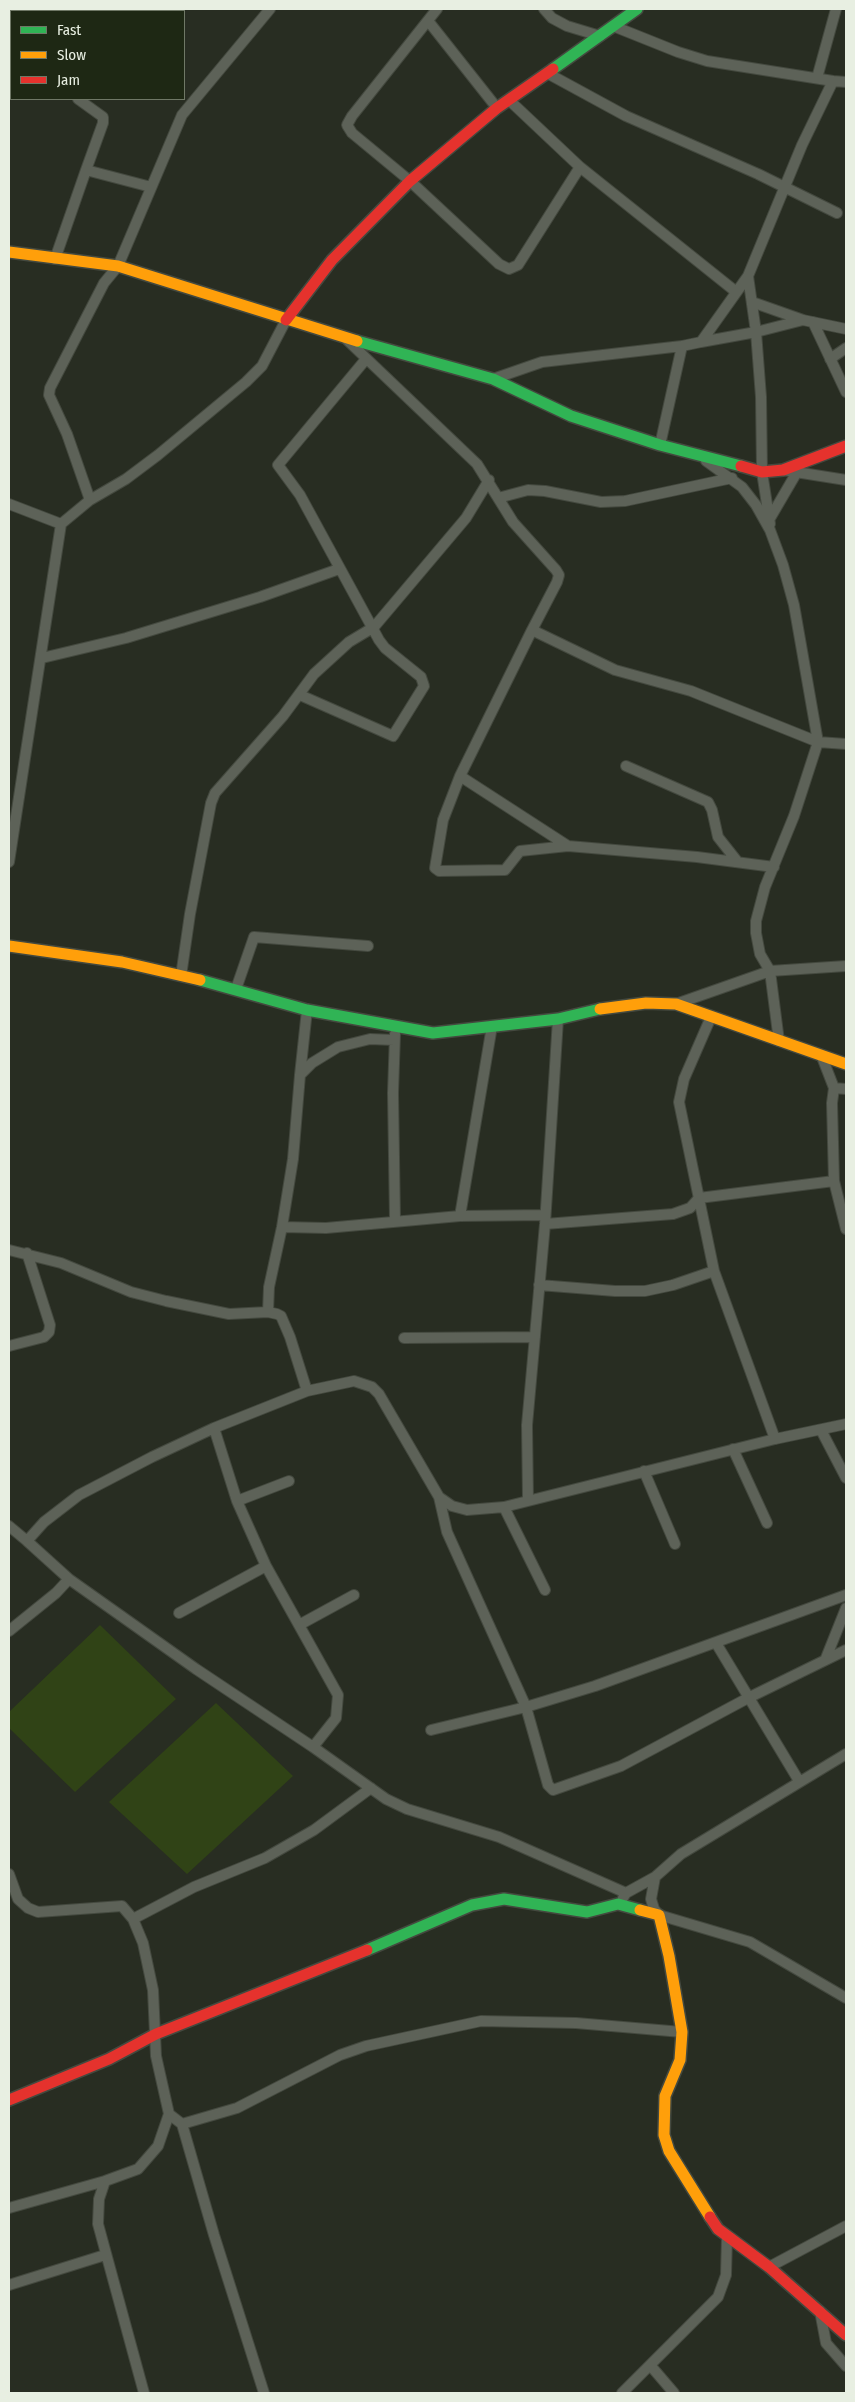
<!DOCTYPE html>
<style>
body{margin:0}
#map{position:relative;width:855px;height:2402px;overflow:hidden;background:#282d22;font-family:"Fira Sans Condensed",sans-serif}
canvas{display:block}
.frame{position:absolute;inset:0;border:10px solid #e8efe2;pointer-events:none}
.legend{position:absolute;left:10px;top:10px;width:175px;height:90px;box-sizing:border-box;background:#1e2814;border:1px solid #6f7866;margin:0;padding:6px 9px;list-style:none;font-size:15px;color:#e8efe2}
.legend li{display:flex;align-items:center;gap:10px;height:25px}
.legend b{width:25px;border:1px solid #6f7866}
</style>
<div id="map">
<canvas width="855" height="2402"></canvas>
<div class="frame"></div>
<ul class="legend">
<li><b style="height:6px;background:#30b455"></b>Fast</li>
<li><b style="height:6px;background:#ff9f0a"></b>Slow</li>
<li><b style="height:6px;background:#e5322d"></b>Jam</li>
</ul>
</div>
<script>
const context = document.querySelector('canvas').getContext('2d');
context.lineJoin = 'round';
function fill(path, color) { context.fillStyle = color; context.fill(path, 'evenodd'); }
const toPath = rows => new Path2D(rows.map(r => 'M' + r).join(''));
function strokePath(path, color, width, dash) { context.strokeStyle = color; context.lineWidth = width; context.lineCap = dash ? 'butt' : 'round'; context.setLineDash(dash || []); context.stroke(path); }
const green = toPath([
 [100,1625,176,1699,75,1792,9,1728,9,1712],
 [216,1703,293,1776,187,1874,109,1802]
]);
const street = toPath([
 [437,9,352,116,347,125,352,133,410,181,499,264,509,269,518,265,580,167],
 [544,9,552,18,567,26,600,36],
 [25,11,27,9],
 [100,11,102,9],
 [429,22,497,108],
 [613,26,678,52,707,61,833,81],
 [9,30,11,27],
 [9,54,11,56],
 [547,73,626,116,758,174,837,213],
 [817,78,836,9],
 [846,82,833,81,802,145,748,276,701,342,756,332,803,320,846,329],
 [78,99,103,117,103,123,86,170],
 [509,100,580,167,735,291],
 [55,259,86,170,151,187],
 [748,276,756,332,761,397,762,472,770,524],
 [752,302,803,320],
 [813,322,846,392],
 [346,339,477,464,513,522,556,570,559,575,557,582,532,630,615,670,691,691,818,742],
 [830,359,846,348],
 [493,379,542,362,682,346],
 [660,445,682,346,701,342],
 [706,461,742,487,756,505,770,530,783,565,794,605,818,742],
 [783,470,846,480],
 [498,498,528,490,545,491,601,502,625,501,732,478],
 [90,500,67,434,49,395,50,388,104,283,118,266,182,115,270,9],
 [9,504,61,524],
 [769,520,797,472],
 [532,630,460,776,568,846,697,857,774,867],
 [42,658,126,638,260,597,339,569],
 [300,695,393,736,424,686,421,677,385,648,379,640,300,495,278,465,366,359],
 [626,766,708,802,712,810,718,837,737,861],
 [460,776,443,820,435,868,439,871,505,870,520,851,568,846],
 [9,862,61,524,90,500,126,479,158,455,246,382,262,366,286,320],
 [181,976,190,914,211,803,215,793,283,716,314,674,349,642,374,627,466,518,489,480],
 [236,989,254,937,368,946],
 [676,1004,770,971,760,954,756,933,756,921,765,887,794,816,818,742,846,744],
 [711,1017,684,1079,679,1102,714,1271,775,1439],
 [779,1041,770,971,846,966],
 [822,1057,834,1088,832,1103,834,1181,846,1229],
 [300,1075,307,1010],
 [834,1088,846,1089],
 [460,1216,492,1026],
 [395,1220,393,1093,395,1034],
 [545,1224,673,1214,690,1208,699,1198,834,1181],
 [282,1227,326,1228,460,1216,545,1215],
 [9,1250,61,1263,131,1292,166,1301,229,1314,268,1312,277,1314,281,1316,290,1337,307,1391],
 [539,1285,615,1291,645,1291,673,1285,714,1271],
 [268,1312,269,1287,282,1227,293,1159,300,1075,312,1063,338,1047,370,1039,394,1040],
 [404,1338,535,1337],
 [9,1346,44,1337,49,1332,50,1325,27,1253],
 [214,1428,237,1501,266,1566,338,1695,336,1718,313,1747,386,1799,407,1809,499,1837,626,1893],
 [821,1430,846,1478],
 [733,1449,767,1523],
 [644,1471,675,1544],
 [439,1497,447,1532,526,1707,548,1785,553,1790,621,1766,748,1698,846,1650],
 [528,1500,527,1425,545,1224,558,1019],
 [237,1501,289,1481],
 [504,1507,545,1590],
 [9,1526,27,1541],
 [69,1579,196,1669,313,1747],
 [179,1613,266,1566],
 [299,1625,354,1595],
 [9,1631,56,1593,69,1579,27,1541,44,1522,79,1495,152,1457,214,1428,307,1391,354,1381,372,1387,379,1394,439,1497,452,1506,467,1510,504,1507,775,1439,846,1424],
 [716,1643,799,1781],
 [826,1658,846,1608],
 [431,1730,526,1707,595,1686,846,1595],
 [9,1874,18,1899,28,1908,38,1912,122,1906,133,1919,143,1943,153,1990,156,2056,169,2114,158,2146,138,2169,105,2181,9,2208],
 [655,1877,651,1899,654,1909,659,1915,750,1942,846,1998],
 [623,1898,626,1893,655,1877,681,1854,846,1754],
 [133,1919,194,1887,265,1858,314,1830,371,1788],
 [169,2114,182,2124,237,2108,340,2055,366,2046,481,2021,576,2023,682,2032],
 [182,2124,214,2235,264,2393],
 [105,2181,99,2199,98,2224,144,2393],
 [769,2267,846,2226],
 [9,2285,105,2255],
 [820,2311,826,2343,846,2366],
 [650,2365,674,2393],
 [622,2393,718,2297,726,2275,727,2237]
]);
const fast = toPath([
 [553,69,637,9],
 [357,341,493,379,571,416,660,445,741,466],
 [200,980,307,1010,433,1033,558,1019,600,1009],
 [367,1950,472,1905,504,1899,587,1912,618,1904,640,1910]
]);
const slow = toPath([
 [9,252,118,266,357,341],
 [9,946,122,962,200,980],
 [600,1009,646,1003,676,1004,846,1064],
 [640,1910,659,1915,669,1956,682,2032,680,2060,665,2096,664,2135,669,2151,710,2217]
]);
const jam = toPath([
 [286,320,332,260,410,181,497,108,553,69],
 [741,466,762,472,783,470,846,446],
 [9,2100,109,2059,156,2034,367,1950],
 [710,2217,718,2229,769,2267,846,2335]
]);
fill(green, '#304316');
strokePath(street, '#44493f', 12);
strokePath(fast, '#44493f', 14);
strokePath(slow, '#44493f', 14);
strokePath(jam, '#44493f', 14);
strokePath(street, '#5d6258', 10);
strokePath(fast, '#30b455', 11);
strokePath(slow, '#ff9f0a', 11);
strokePath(jam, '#e5322d', 11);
</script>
